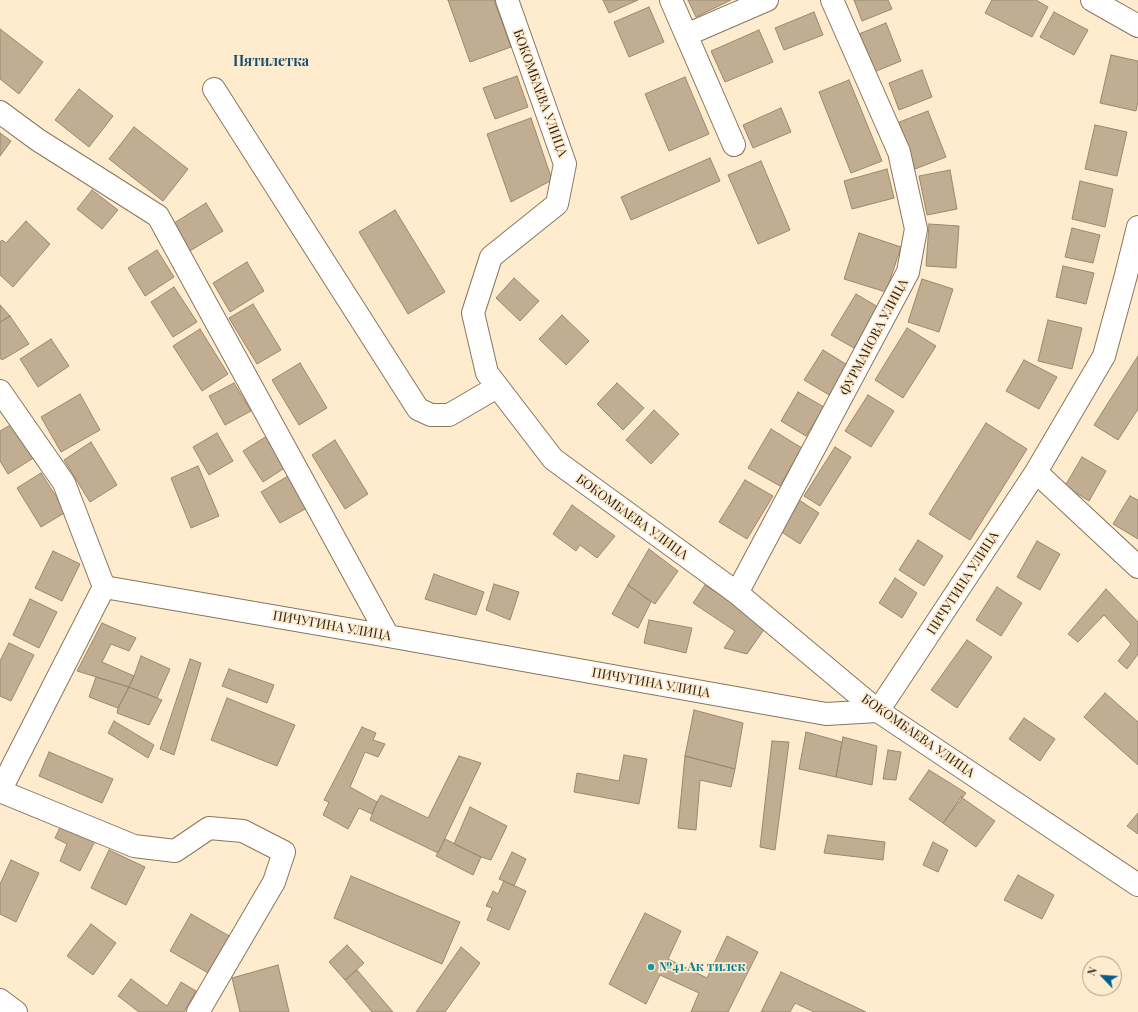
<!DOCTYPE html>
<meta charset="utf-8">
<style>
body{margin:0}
#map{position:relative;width:1138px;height:1012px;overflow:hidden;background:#ffebce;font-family:"Playfair Display",serif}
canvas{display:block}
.north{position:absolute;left:1082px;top:956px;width:40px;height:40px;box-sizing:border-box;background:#ffebce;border:1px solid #ab9c86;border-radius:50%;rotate:295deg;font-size:11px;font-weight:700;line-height:16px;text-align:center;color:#2c251a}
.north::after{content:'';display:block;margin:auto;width:14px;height:18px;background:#005d8d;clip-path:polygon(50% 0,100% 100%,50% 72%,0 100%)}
</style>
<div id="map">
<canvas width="1138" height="1012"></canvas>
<div class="north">N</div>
</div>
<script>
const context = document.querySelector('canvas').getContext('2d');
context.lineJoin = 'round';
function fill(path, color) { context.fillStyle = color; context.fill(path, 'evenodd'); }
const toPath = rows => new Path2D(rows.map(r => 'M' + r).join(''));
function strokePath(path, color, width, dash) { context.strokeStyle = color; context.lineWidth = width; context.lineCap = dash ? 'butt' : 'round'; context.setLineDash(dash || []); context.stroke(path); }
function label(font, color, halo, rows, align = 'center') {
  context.font = font + ' "Playfair Display",serif'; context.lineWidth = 3.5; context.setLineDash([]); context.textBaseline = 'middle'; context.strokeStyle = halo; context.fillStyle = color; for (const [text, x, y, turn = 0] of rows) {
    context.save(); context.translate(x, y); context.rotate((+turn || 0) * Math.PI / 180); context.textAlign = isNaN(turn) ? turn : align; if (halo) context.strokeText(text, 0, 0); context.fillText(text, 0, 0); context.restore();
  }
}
const building = toPath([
 [448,0,494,0,511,47,470,62,448,0],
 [603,0,638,0,609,13,603,0],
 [688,0,731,0,696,17,688,0],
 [854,0,888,0,892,9,862,21,854,0],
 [992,0,1036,0,1048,7,1032,37,985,13,992,0],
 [649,7,664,42,629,57,614,22,649,7],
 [814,12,823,35,784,50,775,28,814,12],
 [1054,12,1088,30,1074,55,1040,37,1054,12],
 [886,23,901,61,874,72,859,34,886,23],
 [0,29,43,62,19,94,0,79,0,29],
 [759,30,773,62,725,82,711,51,759,30],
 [1111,55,1138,61,1138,102,1136,111,1100,103,1111,55],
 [922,70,932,97,899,110,889,83,922,70],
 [517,76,528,107,495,119,483,88,517,76],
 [685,77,709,134,669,151,645,94,685,77],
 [849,80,882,161,851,173,819,92,849,80],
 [79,89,113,116,89,147,55,120,79,89],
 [781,108,791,132,753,148,743,125,781,108],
 [928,111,946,157,915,169,897,123,928,111],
 [531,118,552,180,511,202,487,134,531,118],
 [1095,125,1127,132,1117,176,1085,169,1095,125],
 [134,127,188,169,163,201,109,159,134,127],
 [0,133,11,141,0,156,0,133],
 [710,158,720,181,631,220,621,197,710,158],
 [761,161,790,230,758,244,728,175,761,161],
 [887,169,894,198,852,209,844,181,887,169],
 [950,170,957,209,927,215,919,176,950,170],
 [1080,181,1113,189,1105,227,1072,219,1080,181],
 [92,190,118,210,102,229,77,209,92,190],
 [206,203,223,231,188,252,171,225,206,203],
 [395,210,445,292,408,314,359,232,395,210],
 [26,221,50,244,13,287,0,275,0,242,2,240,6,243,26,221],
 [929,224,959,226,956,268,926,266,929,224],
 [1072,228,1100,235,1093,263,1065,257,1072,228],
 [859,233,901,247,886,292,844,279,859,233],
 [157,250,174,277,145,296,128,268,157,250],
 [247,262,264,291,230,312,213,283,247,262],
 [1063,266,1094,273,1086,304,1056,297,1063,266],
 [514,278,539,301,520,321,496,298,514,278],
 [922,279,953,289,939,332,908,322,922,279],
 [174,287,197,322,173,337,151,302,174,287],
 [856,294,878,307,854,348,831,335,856,294],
 [253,304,281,350,257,364,229,318,253,304],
 [0,305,10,316,0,322,0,305],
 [562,315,589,341,566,365,539,339,562,315],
 [10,316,29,344,2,360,0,358,0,322,10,316],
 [1048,320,1082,328,1072,369,1038,361,1048,320],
 [907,328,936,346,903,398,875,380,907,328],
 [200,329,228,374,202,391,173,346,200,329],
 [51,339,69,366,38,387,20,359,51,339],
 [823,350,849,366,831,396,804,380,823,350],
 [1138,356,1138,409,1118,440,1094,425,1138,356],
 [1024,360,1057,377,1039,409,1006,391,1024,360],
 [300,363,327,408,299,425,272,380,300,363],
 [234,383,251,411,225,425,209,396,234,383],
 [617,383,644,408,623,430,597,404,617,383],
 [798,392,824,407,806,436,781,421,798,392],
 [80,394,100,430,61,452,41,417,80,394],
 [868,395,894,411,871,447,845,431,868,395],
 [654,410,679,434,651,464,626,440,654,410],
 [14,423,35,457,8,474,0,461,0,431,14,423],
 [986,423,1027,449,970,540,929,514,986,423],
 [771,429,802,448,780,486,748,468,771,429],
 [217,433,233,461,209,475,193,447,217,433],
 [267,436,286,467,263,482,243,451,267,436],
 [335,440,368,494,345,509,312,455,335,440],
 [91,442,117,485,90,502,64,460,91,442],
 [835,447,851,457,820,506,804,496,835,447],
 [1082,457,1106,471,1089,501,1065,486,1082,457],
 [198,466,219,516,191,528,171,478,198,466],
 [41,473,66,512,41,527,17,488,41,473],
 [288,476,307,508,280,523,261,492,288,476],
 [745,480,773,496,747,539,719,522,745,480],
 [1130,496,1138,500,1138,539,1113,524,1130,496],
 [799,500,819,513,800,544,780,531,799,500],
 [572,505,615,536,597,558,580,545,576,551,553,534,572,505],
 [918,540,943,556,924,586,899,570,918,540],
 [1037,541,1060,554,1040,590,1017,577,1037,541],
 [649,549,678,571,655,604,628,585,649,549],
 [53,551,80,564,62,601,35,588,53,551],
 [434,574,484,592,476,615,425,599,434,574],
 [895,578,917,593,902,618,879,603,895,578],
 [494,584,519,592,510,620,486,610,494,584],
 [628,585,651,602,638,628,612,614,628,585],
 [705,585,767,625,747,654,724,648,735,631,693,603,705,585],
 [997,587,1022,603,1001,636,976,620,997,587],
 [1106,589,1138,622,1138,654,1127,669,1118,661,1131,644,1104,615,1078,642,1068,634,1106,589],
 [30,599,57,612,39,648,13,635,30,599],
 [649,620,692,628,686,653,644,643,649,620],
 [102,623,136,638,129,651,111,644,102,662,134,676,129,687,77,671,102,623],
 [967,640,992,657,957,708,931,690,967,640],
 [9,643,34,655,11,701,0,696,0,661,9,643],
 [141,656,170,669,157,698,129,687,134,676,141,656],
 [190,659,201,663,174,755,160,749,190,659],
 [229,669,274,685,267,703,222,686,229,669],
 [96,677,129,687,118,708,89,697,96,677],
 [129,687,162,700,149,725,117,713,118,708,129,687],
 [1105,693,1138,722,1138,765,1084,717,1105,693],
 [227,698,295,725,277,766,211,740,227,698],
 [694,710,743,723,735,769,685,756,694,710],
 [1024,718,1055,739,1040,761,1009,739,1024,718],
 [114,721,154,745,148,758,108,733,114,721],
 [362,727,376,733,373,740,385,744,378,757,365,752,350,787,377,802,372,814,359,808,348,829,323,815,329,802,324,800,362,727],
 [806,732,842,742,836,777,799,769,806,732],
 [843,737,877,746,872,785,836,777,843,737],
 [772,741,789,742,775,850,760,847,772,741],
 [888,750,901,752,896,780,883,779,888,750],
 [49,752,113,779,102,803,39,776,49,752],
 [624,755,647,759,639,804,574,792,577,773,619,781,624,755],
 [459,756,481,763,438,853,370,820,377,802,381,795,428,818,459,756],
 [685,756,735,769,731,787,700,780,696,830,678,828,685,756],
 [929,770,966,793,943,823,909,799,929,770],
 [961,797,995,821,976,847,943,823,961,797],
 [470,807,507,826,491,860,481,857,454,844,470,807],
 [1138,813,1138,834,1127,826,1138,813],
 [62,823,96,839,80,871,60,861,67,844,55,838,62,823],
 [828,835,885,842,883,860,824,853,828,835],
 [445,839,481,857,473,875,436,856,445,839],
 [933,842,948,850,938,872,923,865,933,842],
 [109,850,145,867,126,905,91,888,109,850],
 [512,852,526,859,514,886,499,879,512,852],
 [11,860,39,873,16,922,0,914,0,884,11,860],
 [1018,875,1054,895,1042,919,1004,900,1018,875],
 [351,876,460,922,442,964,334,918,351,876],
 [504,881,526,891,509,930,487,920,492,908,486,906,493,891,498,894,504,881],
 [645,913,681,931,668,959,707,978,727,936,758,952,728,1012,691,1012,699,993,660,975,646,1004,609,984,645,913],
 [191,914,231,937,210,974,170,951,191,914],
 [91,924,116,943,93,975,67,956,91,924],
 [347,945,364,963,345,980,329,962,347,945],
 [461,947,480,963,445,1012,416,1012,461,947],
 [278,965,289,1012,240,1012,232,978,278,965],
 [357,970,393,1012,372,1012,345,980,357,970],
 [781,972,866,1012,814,1012,795,1003,790,1012,761,1012,781,972],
 [131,979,167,1006,181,982,196,991,184,1012,139,1012,118,996,131,979]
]);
const minor = toPath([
 [507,0,565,164,557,204,491,257,473,313,487,373,553,459,737,593,878,711,1138,885],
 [671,0,734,145],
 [1092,0,1138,26],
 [686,35,767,0],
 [214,89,418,409,431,415,449,415,497,387],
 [0,112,38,140,158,216,388,636],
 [0,391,64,483,104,587],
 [1036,472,1138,567],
 [104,587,388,636,826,714,878,711,1036,472,1104,356,1126,275,1138,227],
 [104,587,0,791,134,846,175,851,209,828,243,831,284,852,274,882,198,1012],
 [737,593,908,272,916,229,899,152,832,0]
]);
const secondary = toPath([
 [0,1000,16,1012]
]);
const markers = [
 [651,967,4,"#0f9aa8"]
];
const streetNames = [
 ["БОКОМБАЕВА УЛИЦА",540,93,70],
 ["ФУРМАНОВА УЛИЦА",874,337,-62],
 ["БОКОМБАЕВА УЛИЦА",632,517,36],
 ["ПИЧУГИНА УЛИЦА",963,583,-57],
 ["ПИЧУГИНА УЛИЦА",332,626,10],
 ["ПИЧУГИНА УЛИЦА",651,683,10],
 ["БОКОМБАЕВА УЛИЦА",918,736,35]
];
const cultureNames = [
 ["№41 Ак тилек",659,967]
];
const neighbourhoodNames = [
 ["Пятилетка",271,62]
];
fill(building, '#c0ad92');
strokePath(building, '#9a896e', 1);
strokePath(minor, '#89775d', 24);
strokePath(secondary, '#89775d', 24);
strokePath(minor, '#fff', 22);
strokePath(secondary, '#fff', 22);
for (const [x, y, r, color] of markers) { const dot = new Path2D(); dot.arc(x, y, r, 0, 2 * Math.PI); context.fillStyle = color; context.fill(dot); strokePath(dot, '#ffebce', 1.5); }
label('13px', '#2c251a', '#ffebce', streetNames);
label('bold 13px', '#0d838f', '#ffebce', cultureNames, 'left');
label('bold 14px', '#194e70', '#ffebce', neighbourhoodNames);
</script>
